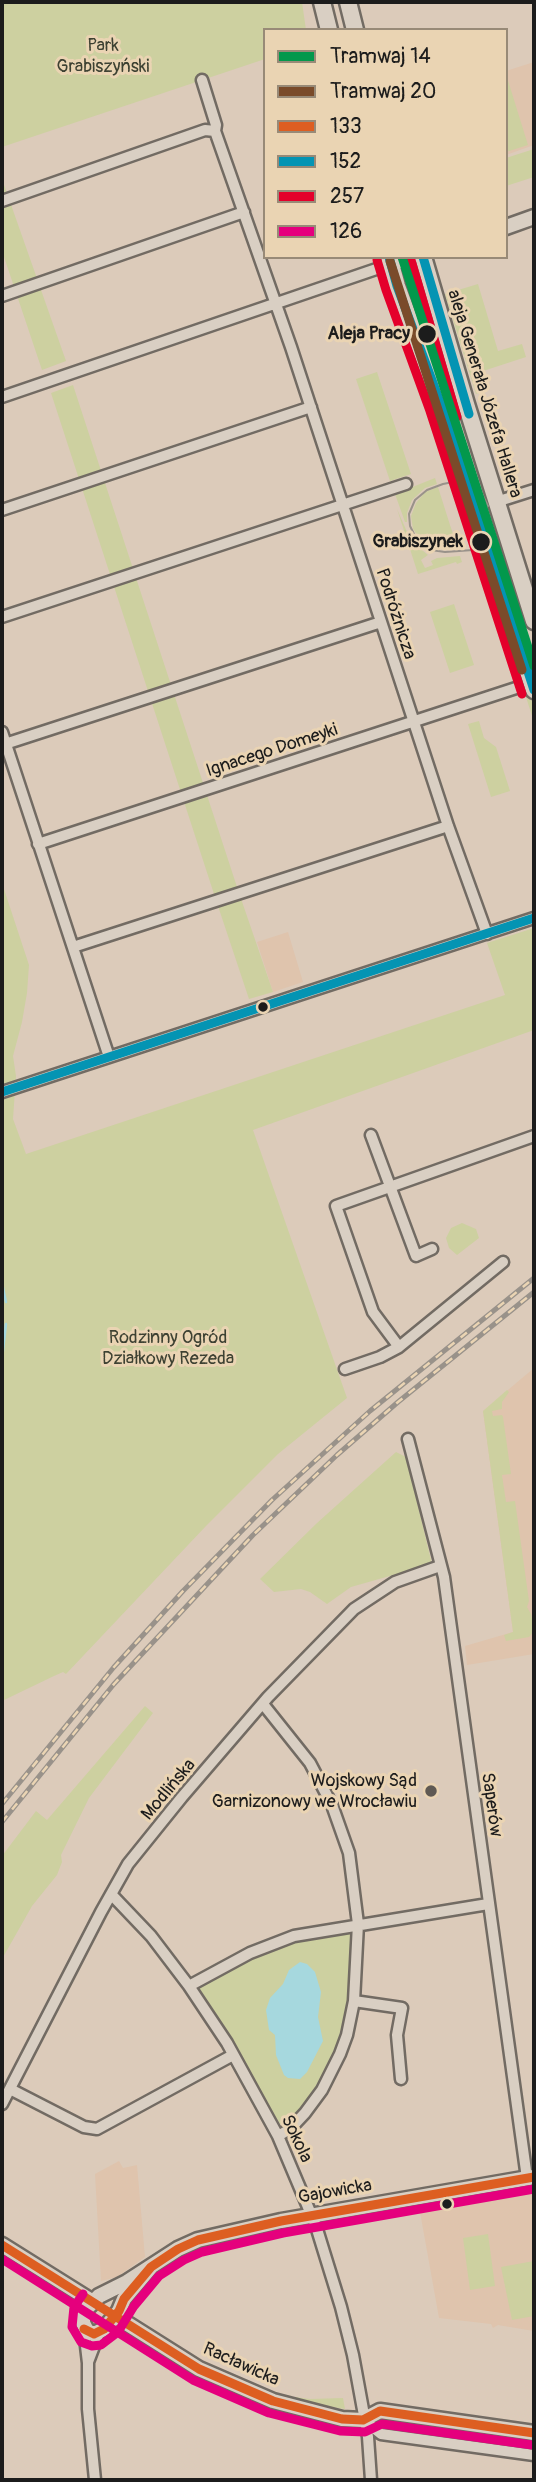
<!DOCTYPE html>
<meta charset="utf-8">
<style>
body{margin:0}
#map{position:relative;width:536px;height:2482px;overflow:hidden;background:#dccbba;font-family:Pangolin,sans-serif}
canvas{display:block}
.frame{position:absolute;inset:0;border:4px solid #1c1c1c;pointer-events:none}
.legend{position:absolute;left:263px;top:28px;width:245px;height:231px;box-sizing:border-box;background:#ead4b3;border:2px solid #988a77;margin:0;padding:9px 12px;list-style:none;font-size:21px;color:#1c1c1c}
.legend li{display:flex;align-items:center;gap:14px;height:35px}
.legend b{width:35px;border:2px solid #988a77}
</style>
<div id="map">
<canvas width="536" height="2482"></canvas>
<div class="frame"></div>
<ul class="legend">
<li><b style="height:9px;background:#03984c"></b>Tramwaj 14</li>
<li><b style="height:9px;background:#7a4b2a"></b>Tramwaj 20</li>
<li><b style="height:9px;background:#dd5e21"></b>133</li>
<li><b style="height:9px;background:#0494b3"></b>152</li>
<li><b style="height:9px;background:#e4002b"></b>257</li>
<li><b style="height:9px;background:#e5007d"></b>126</li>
</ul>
</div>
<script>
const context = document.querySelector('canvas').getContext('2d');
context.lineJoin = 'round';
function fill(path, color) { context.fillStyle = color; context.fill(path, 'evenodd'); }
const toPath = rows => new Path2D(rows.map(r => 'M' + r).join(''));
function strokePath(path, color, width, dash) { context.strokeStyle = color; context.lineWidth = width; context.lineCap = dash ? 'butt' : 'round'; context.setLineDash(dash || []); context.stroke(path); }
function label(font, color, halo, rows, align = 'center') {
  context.font = font + ' Pangolin,sans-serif'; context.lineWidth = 6; context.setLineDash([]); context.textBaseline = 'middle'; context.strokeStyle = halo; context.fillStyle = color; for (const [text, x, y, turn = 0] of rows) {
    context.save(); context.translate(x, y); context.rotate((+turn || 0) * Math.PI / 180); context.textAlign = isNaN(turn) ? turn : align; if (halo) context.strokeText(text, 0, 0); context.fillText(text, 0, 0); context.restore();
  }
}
const built = toPath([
 [534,62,534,145,506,155,506,71],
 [288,932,303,982,273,992,257,942],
 [534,1368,534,1654,467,1665,465,1646,513,1632,483,1411],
 [119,2161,123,2168,137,2165,145,2257,117,2277,101,2281,95,2174],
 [534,2191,534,2331,498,2325,493,2328,491,2324,439,2318,420,2212]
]);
const green = toPath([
 [2,2,302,2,306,30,265,30,265,59,2,147],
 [506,74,528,145,506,152],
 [534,149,534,177,506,186,506,158],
 [2,179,66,361,42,370,2,251],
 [420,282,446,369,461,408,534,642,418,283],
 [478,284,498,351,522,344,526,357,477,373,481,392,476,394,445,294],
 [377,372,411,474,390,481,356,379],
 [73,385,237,887,273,992,249,999,214,894,51,393],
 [435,478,437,484,425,488,412,500,407,513,407,522,405,522,395,494],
 [438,487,450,525,458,548,431,548,421,541,413,529,411,516,416,503,425,492],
 [397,509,411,541,428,555,421,560,425,568,433,565,431,561,437,558,460,556,462,562,457,564,456,562,418,574],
 [480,554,485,556,534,708,534,722],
 [454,604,474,665,450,673,430,612],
 [479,721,484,738,496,747,510,791,491,797,468,724],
 [2,883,29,965,27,993,22,1022,13,1056,16,1076,13,1119,26,1154,505,995,487,943,534,928,534,1030,253,1130,347,1398,278,1454,206,1526,66,1674,63,1672,54,1676,2,1701],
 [462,1223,476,1229,479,1238,457,1255,449,1248,446,1238,451,1228],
 [507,1390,509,1392,502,1402,502,1409,492,1411,493,1416,502,1415,503,1417,511,1474,502,1475,506,1502,515,1501,529,1601,527,1607,531,1614,534,1631,529,1637,506,1641,504,1635,513,1632,483,1411],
 [396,1452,406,1457,432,1564,351,1587,327,1604,310,1592,301,1589,274,1592,260,1579,317,1523],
 [145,1706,153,1713,89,1798,61,1855,62,1862,57,1875,32,1906,2,1959,2,1856,36,1811,47,1820],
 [350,1931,353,1933,350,2003,340,2043,318,2088,300,2113,290,2123,280,2124,199,1990,199,1986,231,1966,290,1942],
 [488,2234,495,2286,470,2290,463,2238],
 [534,2261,534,2316,512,2320,501,2267],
 [295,2397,310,2399,343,2398,345,2409,294,2401]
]);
const water = toPath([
 [300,1962,307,1964,315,1972,321,1992,318,2017,323,2041,307,2072,300,2079,288,2078,284,2075,276,2055,275,2035,269,2030,266,2010,270,1998,283,1984,289,1970]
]);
const stream = toPath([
 [2,1283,6,1302],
 [2,1359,6,1324],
 [2,1496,2,1553]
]);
const street = toPath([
 [202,80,216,125,215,131,291,347,448,826,487,934],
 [2,201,205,130,215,131],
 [2,296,244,212],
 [2,397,391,264],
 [496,502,534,490],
 [2,510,311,407],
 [2,617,406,484],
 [2,732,109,1057],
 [5,744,381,622],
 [38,844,516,688],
 [73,947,448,826],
 [2,1092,534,918],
 [371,1135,416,1256,432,1249],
 [503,1262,399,1347,373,1312,336,1206,534,1136],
 [345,1369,380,1357,399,1347],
 [408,1439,444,1577,527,2178],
 [263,1704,310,1763,332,1805,349,1853,358,1924,354,2001,347,2035,340,2054,322,2090,305,2113,290,2129,278,2136],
 [111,1894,151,1936,189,1986,227,2043,278,2136,316,2226,341,2307,353,2355,368,2437,371,2480],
 [189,1986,250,1953,294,1936,488,1904],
 [354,2001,402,2008,397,2035,401,2079],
 [10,2089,84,2127,97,2129,233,2055],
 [2,2104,101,1912,128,1864,182,1797,268,1697,354,1609,395,1582,440,1566],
 [84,2329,88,2363,88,2409,95,2480],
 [88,2362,99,2333],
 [364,2420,381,2434,534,2455]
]);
const secondary = toPath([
 [506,227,534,217],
 [391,264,411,257],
 [2,2245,93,2302],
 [151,2267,124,2299,119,2311,104,2329,94,2334,87,2331,83,2323,83,2317,87,2308,99,2296,127,2282,178,2249,198,2240,281,2221,534,2177],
 [115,2316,199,2369,273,2401,342,2419,363,2420,380,2411,534,2433]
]);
const primary = toPath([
 [322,2,329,30],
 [348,2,355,30],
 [389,257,397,286,442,407,534,690],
 [423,257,466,404,534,621]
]);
const tram = toPath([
 [488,506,482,494,470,485,453,482,443,484,427,490,415,500,409,514,410,526,417,540,431,550,445,552,473,550,488,556,501,568,506,578]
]);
const rail = toPath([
 [2,1804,114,1667,183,1591,272,1500,370,1411,534,1278],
 [2,1822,114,1684,253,1535,337,1455,398,1402,534,1292]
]);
const bus1 = toPath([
 [2,2245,199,2369,273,2401,342,2419,363,2420,380,2411,534,2433],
 [84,2329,94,2334,104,2329,119,2311,124,2299,151,2267,178,2249,198,2240,281,2221,534,2177]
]);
const bus2 = toPath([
 [389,257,397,286,442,407,534,690],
 [423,257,469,414],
 [2,1092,534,918]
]);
const bus3 = toPath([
 [377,260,386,290,430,411,522,694],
 [411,260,457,417]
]);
const bus4 = toPath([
 [2,2259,193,2380,269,2413,340,2431,365,2432,382,2424,532,2445],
 [83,2294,74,2307,72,2327,81,2342,92,2346,101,2345,118,2332,134,2306,159,2276,184,2260,202,2252,283,2233,534,2189]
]);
const tram1 = toPath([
 [402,257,534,666]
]);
const tram2 = toPath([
 [390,261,522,670]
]);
const markers = [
 [427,334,10,"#1c1c1c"],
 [481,542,10,"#1c1c1c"],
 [263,1007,6,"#1c1c1c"],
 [431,1791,7,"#5f5953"],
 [447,2204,6,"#1c1c1c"]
];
const parkNames = [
 ["Park",103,46],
 ["Grabiszyński",103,67],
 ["Rodzinny Ogród",168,1338],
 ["Działkowy Rezeda",168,1359]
];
const stopNames = [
 ["Aleja Pracy",410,334],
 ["Grabiszynek",463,542]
];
const streetNames = [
 ["aleja Generała Józefa Hallera",484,394,73],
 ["Podróżnicza",395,614,72],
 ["Ignacego Domeyki",272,751,-18],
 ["Modlińska",169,1790,-50],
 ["Saperów",491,1805,82],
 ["Sokola",296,2139,65],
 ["Gajowicka",335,2192,-10],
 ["Racławicka",241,2365,24]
];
const poiNames = [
 ["Wojskowy Sąd",417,1781],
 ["Garnizonowy we Wrocławiu",417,1802]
];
fill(built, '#dfc4ad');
fill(green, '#cdd0a0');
fill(water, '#a6d8de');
strokePath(stream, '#a6d8de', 2.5);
strokePath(street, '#726b63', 15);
strokePath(secondary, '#726b63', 19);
strokePath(primary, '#726b63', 21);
strokePath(street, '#d9cfc3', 10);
strokePath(secondary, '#d9cfc3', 14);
strokePath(primary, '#d9cfc3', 16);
strokePath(tram, '#99928a', 2);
strokePath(rail, '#99928a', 5);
strokePath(rail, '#ead4b3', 2.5, [8]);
strokePath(bus1, '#dd5e21', 9);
strokePath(bus2, '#0494b3', 9);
strokePath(bus3, '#e4002b', 9);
strokePath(bus4, '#e5007d', 9);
strokePath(tram1, '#03984c', 9);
strokePath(tram2, '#7a4b2a', 9);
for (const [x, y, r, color] of markers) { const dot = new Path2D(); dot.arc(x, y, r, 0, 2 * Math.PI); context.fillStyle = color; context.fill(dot); strokePath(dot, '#ead4b3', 2.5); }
label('18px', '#3d4132', '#ead4b3', parkNames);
label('bold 18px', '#1c1c1c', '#ead4b3', stopNames, 'right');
label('18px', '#1c1c1c', '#ead4b3', streetNames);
label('18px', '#1c1c1c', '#ead4b3', poiNames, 'right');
</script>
